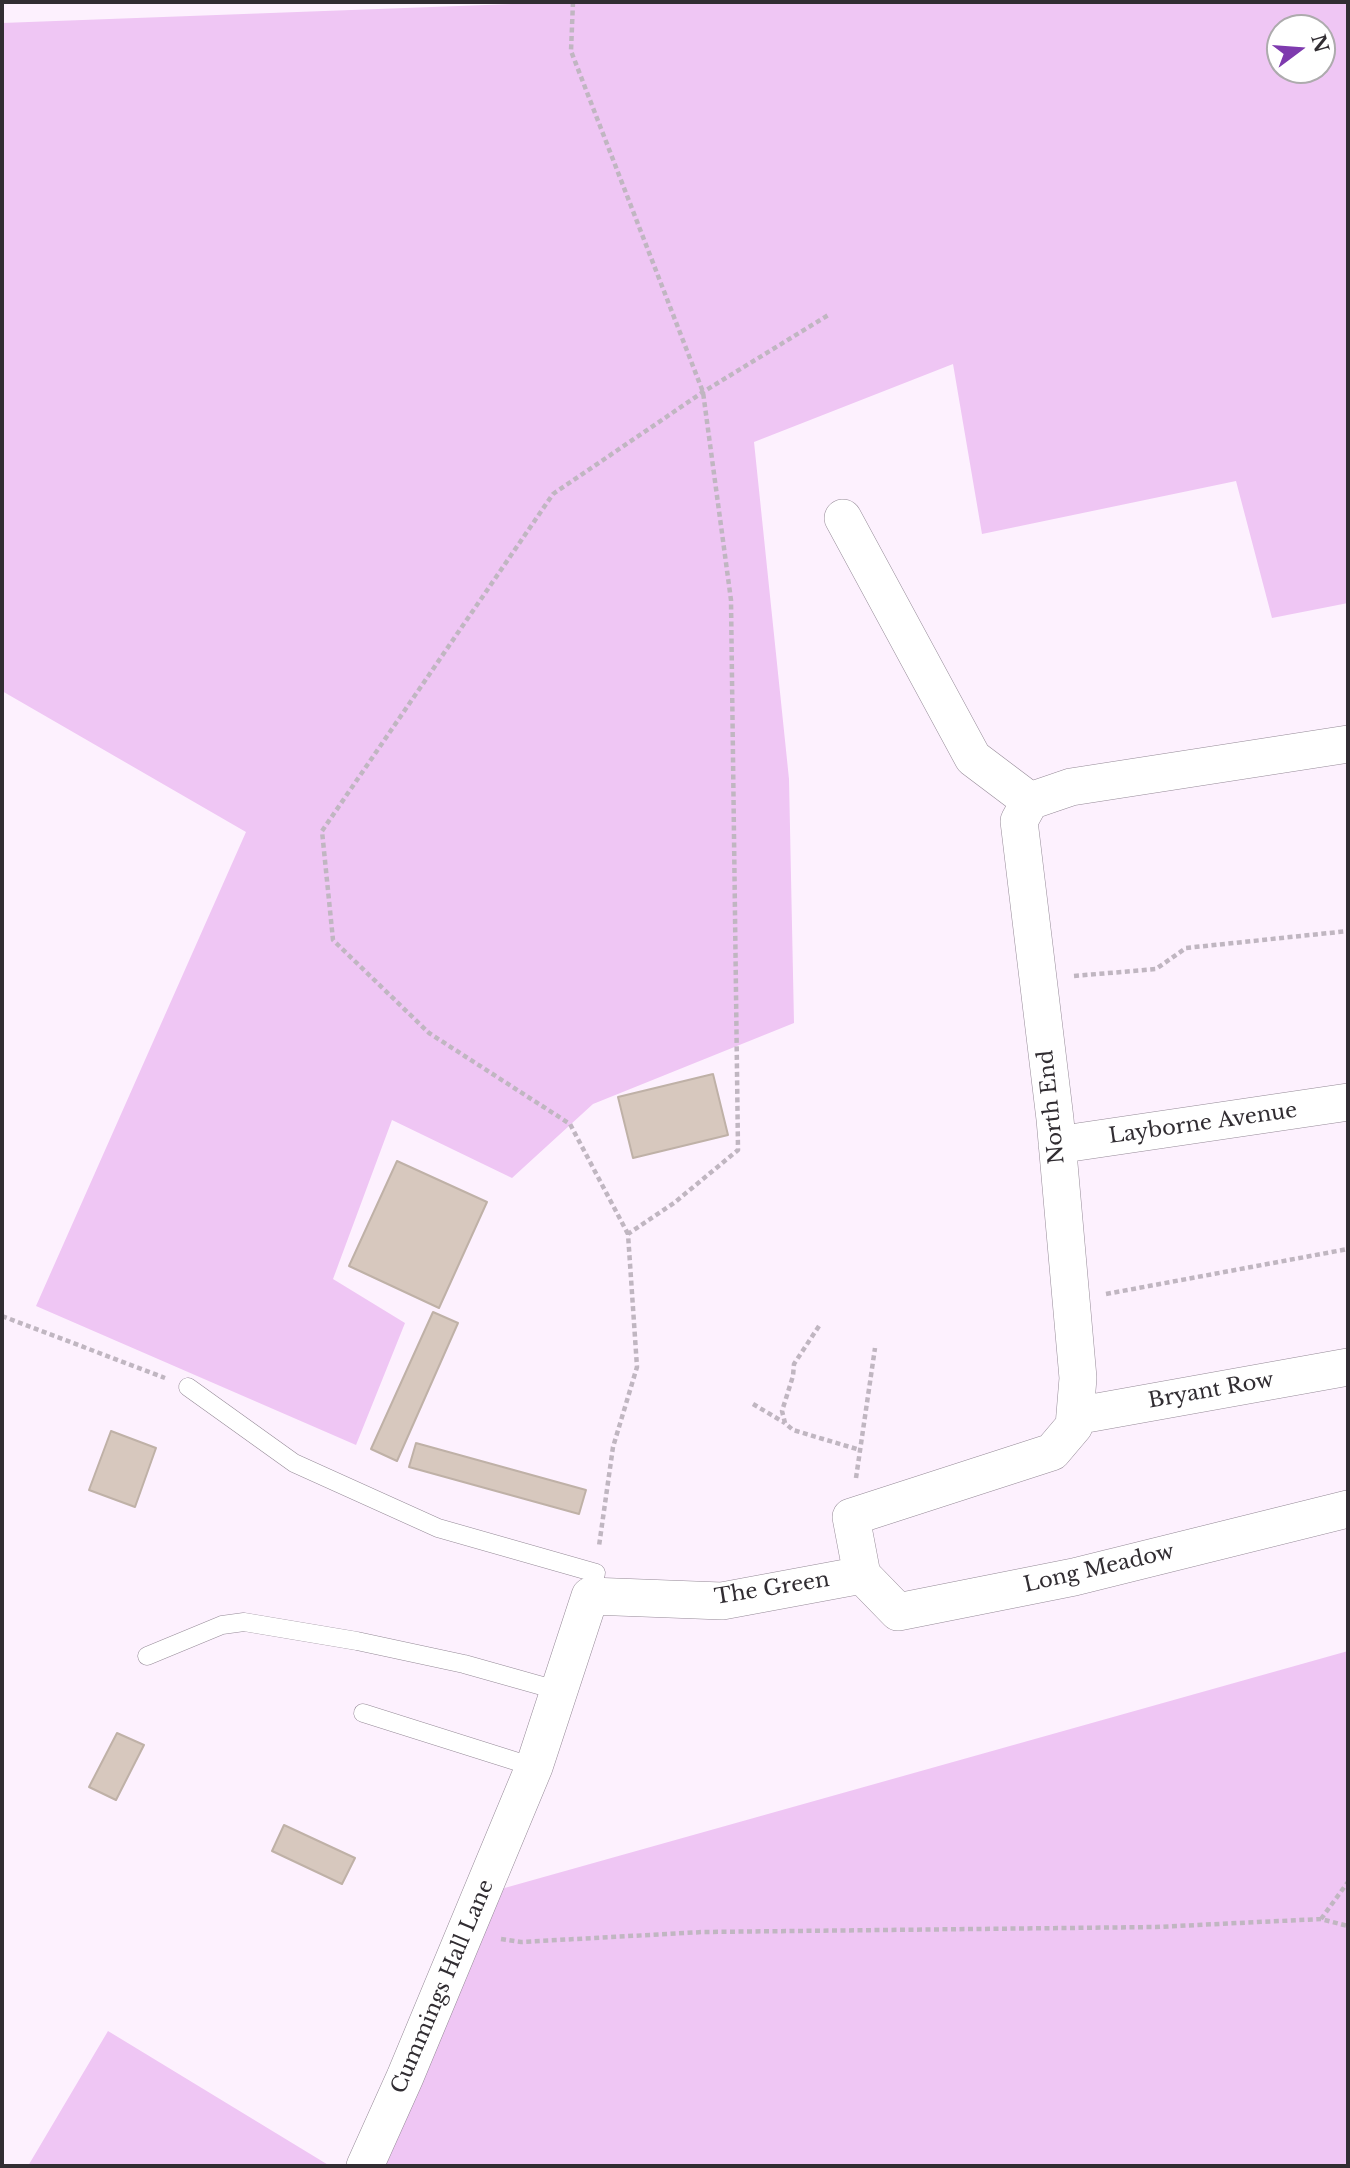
<!DOCTYPE html>
<style>
body{margin:0}
#map{position:relative;width:1350px;height:2168px;overflow:hidden;background:#fdf1fe;font-family:"Libre Baskerville",serif}
canvas{display:block}
.frame{position:absolute;inset:0;border:4px solid #312d32;pointer-events:none}
.north{position:absolute;left:1266px;top:14px;width:70px;height:70px;box-sizing:border-box;background:#fff;border:2px solid #adabad;border-radius:50%;rotate:74deg;font-size:19px;font-weight:700;line-height:28px;text-align:center;color:#312d32}
.north::after{content:'';display:block;margin:auto;width:24px;height:32px;background:#7e3aae;clip-path:polygon(50% 0,100% 100%,50% 72%,0 100%)}
</style>
<div id="map">
<canvas width="1350" height="2168"></canvas>
<div class="frame"></div>
<div class="north">N</div>
</div>
<script>
const context = document.querySelector('canvas').getContext('2d');
context.lineJoin = 'round';
function fill(path, color) { context.fillStyle = color; context.fill(path, 'evenodd'); }
const toPath = rows => new Path2D(rows.map(r => 'M' + r).join(''));
function strokePath(path, color, width, dash) { context.strokeStyle = color; context.lineWidth = width; context.lineCap = dash ? 'butt' : 'round'; context.setLineDash(dash || []); context.stroke(path); }
function label(font, color, halo, rows, align = 'center') {
  context.font = font + ' "Libre Baskerville",serif'; context.lineWidth = 5; context.setLineDash([]); context.textBaseline = 'middle'; context.strokeStyle = halo; context.fillStyle = color; for (const [text, x, y, turn = 0] of rows) {
    context.save(); context.translate(x, y); context.rotate((+turn || 0) * Math.PI / 180); context.textAlign = isNaN(turn) ? turn : align; if (halo) context.strokeText(text, 0, 0); context.fillText(text, 0, 0); context.restore();
  }
}
const green = toPath([
 [566,2,1348,2,1348,603,1272,618,1236,481,982,534,953,364,754,442,789,779,794,1023,593,1104,512,1178,392,1120,333,1279,405,1323,356,1445,36,1306,246,832,2,691,2,23],
 [1280,28,1322,28,1322,70,1280,70],
 [1348,1651,1348,2166,362,2166,501,1889],
 [108,2031,330,2166,28,2166]
]);
const building = toPath([
 [713,1074,728,1135,633,1158,618,1097,713,1074],
 [397,1161,487,1202,439,1308,349,1266,397,1161],
 [433,1312,458,1323,397,1461,371,1449,433,1312],
 [111,1431,156,1448,135,1507,89,1490,111,1431],
 [416,1443,586,1490,579,1514,409,1467,416,1443],
 [117,1733,144,1745,116,1800,89,1787,117,1733],
 [284,1825,355,1858,342,1884,272,1851,284,1825]
]);
const path = toPath([
 [573,2,571,51,703,392,731,600,738,1150,674,1203,628,1234,637,1367,613,1447,599,1546],
 [1074,976,1156,969,1186,948,1348,931],
 [628,1234,570,1124,429,1033,333,940,322,831,553,494,703,392,830,314],
 [1106,1294,1348,1249],
 [2,1316,165,1378],
 [819,1326,794,1364,793,1376,782,1411,785,1423,793,1430,860,1450],
 [753,1404,785,1423],
 [856,1478,875,1348],
 [1321,1919,1348,1882],
 [501,1939,521,1942,703,1932,1156,1927,1321,1919,1348,1926]
]);
const service = toPath([
 [188,1387,294,1463,438,1528,596,1573,590,1596],
 [147,1656,222,1625,244,1622,357,1641,464,1664,560,1691],
 [363,1713,534,1767]
]);
const minor = toPath([
 [843,518,973,758,1030,801],
 [1057,1145,1348,1102],
 [1075,1416,1348,1367],
 [862,1575,898,1612,1074,1577,1348,1509],
 [365,2166,405,2077,534,1767,590,1596,722,1601,862,1575,851,1517,1052,1452,1074,1426,1078,1378,1055,1119,1019,821,1030,801,1071,787,1348,744]
]);
const streetNames = [
 ["North End",1052,1107,-96],
 ["Layborne Avenue",1203,1124,-8],
 ["Bryant Row",1211,1391,-10],
 ["Long Meadow",1099,1569,-13],
 ["The Green",772,1589,-9],
 ["Cummings Hall Lane",443,1987,-67]
];
fill(green, '#efc6f4');
fill(building, '#d7c8be');
strokePath(building, '#bfb1a7', 2);
strokePath(service, '#958a97', 19);
strokePath(minor, '#958a97', 38);
strokePath(path, '#c0b6c1', 4.5, [5, 3.5]);
strokePath(service, '#fff', 18);
strokePath(minor, '#fff', 37);
label('21px', '#312d32', '#fff', streetNames);
</script>
